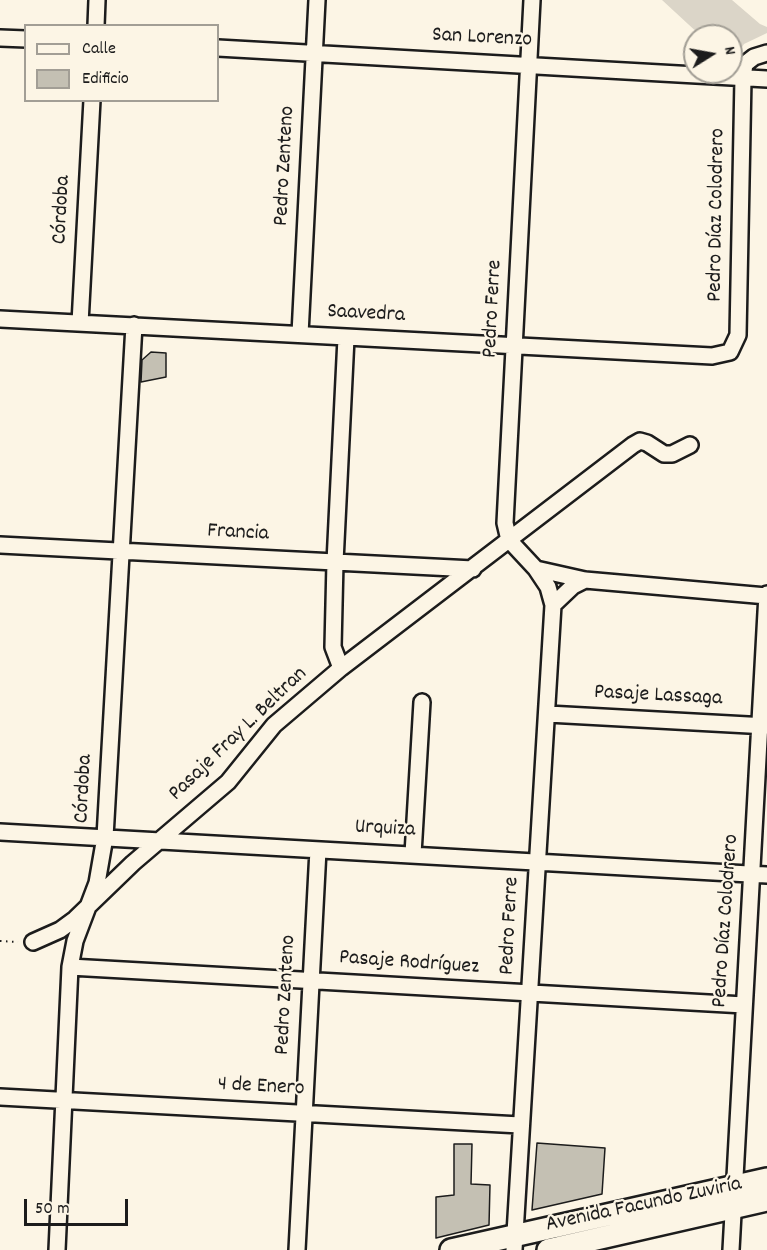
<!DOCTYPE html>
<meta charset="utf-8">
<style>
body{margin:0}
#map{position:relative;width:767px;height:1250px;overflow:hidden;background:#fcf5e5;font-family:Dekko,sans-serif}
canvas{display:block}
.legend{position:absolute;left:24px;top:24px;width:195px;height:78px;box-sizing:border-box;background:#fcf5e5;border:2px solid #a29e95;margin:0;padding:8px 10px;list-style:none;font-size:18px;color:#1c1c1c}
.legend li{display:flex;align-items:center;gap:12px;height:30px}
.legend b{width:30px;border:2px solid #a29e95}
.north{position:absolute;left:683px;top:24px;width:60px;height:60px;box-sizing:border-box;background:#fcf5e5;border:2px solid #a29e95;border-radius:50%;rotate:79deg;font-size:16px;font-weight:700;line-height:24px;text-align:center;color:#1c1c1c}
.north::after{content:'';display:block;margin:auto;width:21px;height:27px;background:#1c1c1c;clip-path:polygon(50% 0,100% 100%,50% 72%,0 100%)}
.scale{position:absolute;left:24px;top:1199px;width:104px;height:27px;box-sizing:border-box;border:3px solid #1c1c1c;border-top:0;padding-left:8px;font-size:18px;line-height:21px;white-space:nowrap;color:#1c1c1c;-webkit-text-stroke:4px #fcf5e5;paint-order:stroke}
</style>
<div id="map">
<canvas width="767" height="1250"></canvas>
<ul class="legend">
<li><b style="height:8px;background:#fcf5e5"></b>Calle</li>
<li><b style="height:16px;background:#c4c0b3"></b>Edificio</li>
</ul>
<div class="north">N</div>
<div class="scale">50 m</div>
</div>
<script>
const context = document.querySelector('canvas').getContext('2d');
context.lineJoin = 'round';
function fill(path, color) { context.fillStyle = color; context.fill(path, 'evenodd'); }
const toPath = rows => new Path2D(rows.map(r => 'M' + r).join(''));
function strokePath(path, color, width, dash) { context.strokeStyle = color; context.lineWidth = width; context.lineCap = dash ? 'butt' : 'round'; context.setLineDash(dash || []); context.stroke(path); }
function label(font, color, halo, rows, align = 'center') {
  context.font = font + ' Dekko,sans-serif'; context.lineWidth = 4.5; context.setLineDash([]); context.textBaseline = 'middle'; context.strokeStyle = halo; context.fillStyle = color; for (const [text, x, y, turn = 0] of rows) {
    context.save(); context.translate(x, y); context.rotate((+turn || 0) * Math.PI / 180); context.textAlign = isNaN(turn) ? turn : align; if (halo) context.strokeText(text, 0, 0); context.fillText(text, 0, 0); context.restore();
  }
}
const green = toPath([
 [662,0,732,0,760,24,767,27,767,33,744,44,731,65,731,36,701,36]
]);
const building = toPath([
 [151,352,166,353,166,377,141,382,142,360,151,352],
 [537,1143,605,1148,602,1194,532,1210,537,1143],
 [454,1144,472,1144,471,1184,490,1185,489,1225,436,1238,436,1197,454,1195,454,1144]
]);
const path = toPath([
 [0,941,18,942]
]);
const minor = toPath([
 [96,26,97,0],
 [0,38,26,39],
 [218,48,767,79],
 [0,319,712,356,730,352,738,335,743,78,745,64,754,57,767,53],
 [80,323,92,100],
 [300,334,317,0],
 [0,545,473,569],
 [536,569,585,580,767,596],
 [553,605,573,586,585,580],
 [341,668,333,647,335,562,346,338],
 [548,714,767,726],
 [0,832,767,875],
 [413,854,422,702],
 [33,942,60,930,75,919,133,863,228,782,274,725,341,668,633,445,640,441,647,443,664,454,672,454,690,445],
 [70,967,744,1005],
 [0,1097,520,1125],
 [57,1250,70,967,75,941,97,883,105,837,134,325],
 [297,1250,318,850],
 [514,1250,553,605,548,587,536,569,509,540,505,523,532,0],
 [731,1250,767,594]
]);
const secondary = toPath([
 [451,1250,767,1179],
 [548,1250,767,1200]
]);
const streetNames = [
 ["San Lorenzo",482,39,3],
 ["Pedro Zenteno",286,166,-87],
 ["Córdoba",63,210,-87],
 ["Pedro Díaz Colodrero",718,215,-89],
 ["Pedro Ferre",494,309,-87],
 ["Saavedra",366,315,3],
 ["Francia",238,534,3],
 ["Pasaje Lassaga",658,697,3],
 ["Pasaje Fray L. Beltran",239,735,-44],
 ["Córdoba",85,789,-87],
 ["Urquiza",385,830,3],
 ["Pedro Díaz Colodrero",727,921,-86],
 ["Pedro Ferre",511,926,-87],
 ["Pasaje Rodríguez",409,964,4],
 ["Pedro Zenteno",287,995,-87],
 ["4 de Enero",261,1088,3],
 ["Avenida Facundo Zuviría",644,1206,-12]
];
fill(green, '#dbd5c8');
fill(building, '#c4c0b3');
strokePath(building, '#1c1c1c', 1.5);
strokePath(minor, '#1c1c1c', 20);
strokePath(secondary, '#1c1c1c', 26);
strokePath(path, '#1c1c1c', 2, [1.5, 4.5]);
strokePath(minor, '#fcf5e5', 15);
strokePath(secondary, '#fcf5e5', 21);
label('22px', '#1c1c1c', '#fcf5e5', streetNames);
</script>
